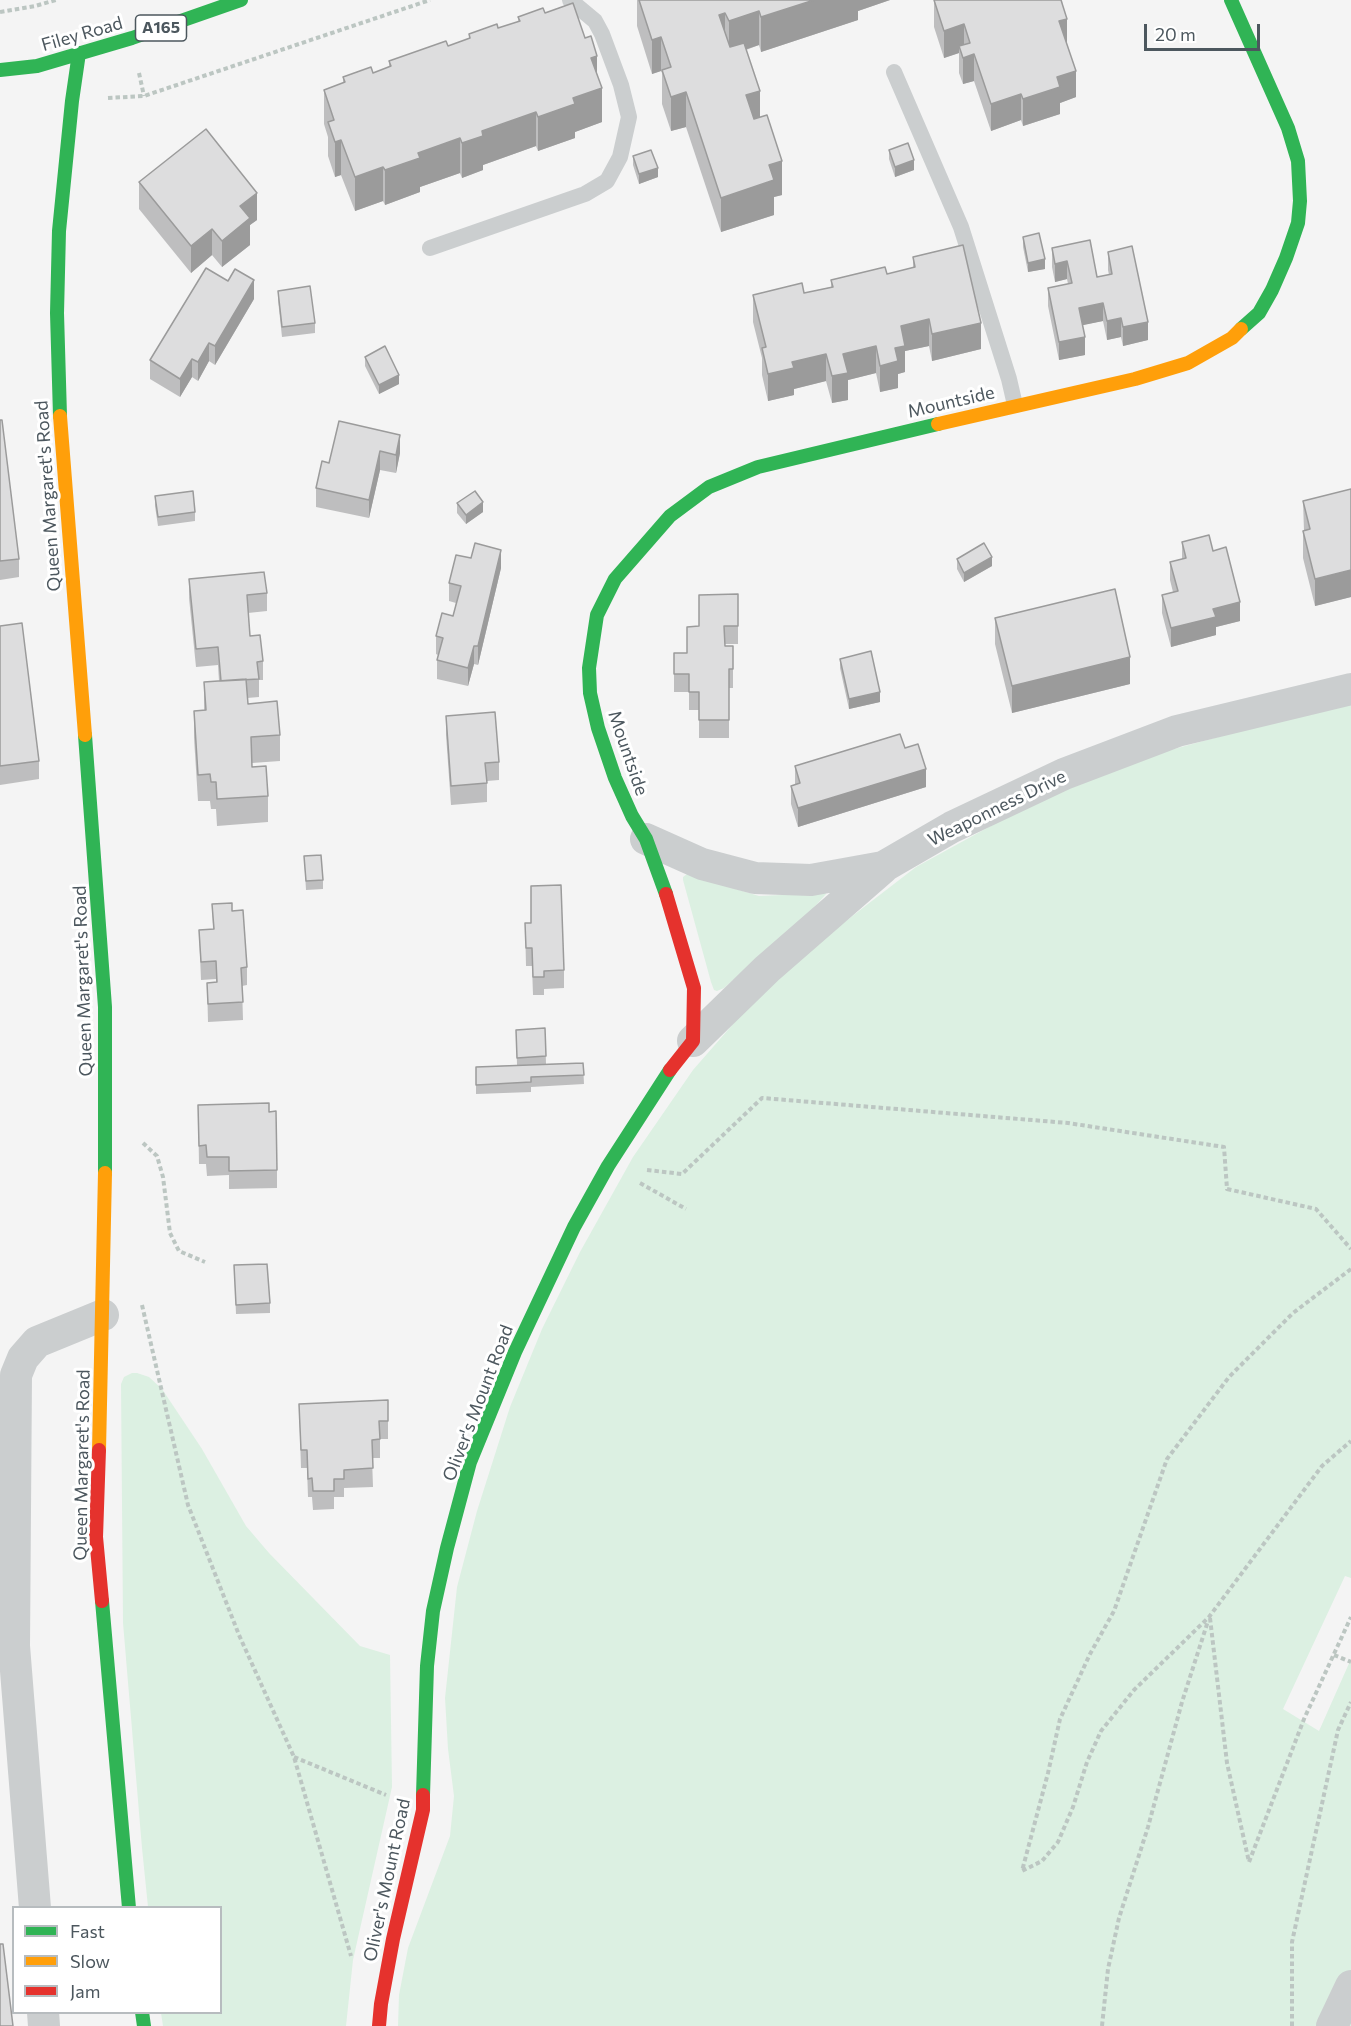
<!DOCTYPE html>
<style>
body{margin:0}
#map{position:relative;width:1351px;height:2026px;overflow:hidden;background:#f4f4f4;font-family:Commissioner,sans-serif}
canvas{display:block}
.legend{position:absolute;left:12px;top:1906px;width:210px;height:108px;box-sizing:border-box;background:#fff;border:2px solid #b7bcbf;margin:0;padding:8px 10px;list-style:none;font-size:18px;color:#4c575e}
.legend li{display:flex;align-items:center;gap:12px;height:30px}
.legend b{width:30px;border:2px solid #b7bcbf}
.scale{position:absolute;left:1144px;top:24px;width:116px;height:27px;box-sizing:border-box;border:3px solid #4c575e;border-top:0;padding-left:8px;font-size:18px;line-height:21px;white-space:nowrap;color:#4c575e;-webkit-text-stroke:4px #fff;paint-order:stroke}
</style>
<div id="map">
<canvas width="1351" height="2026"></canvas>
<ul class="legend">
<li><b style="height:8px;background:#30b455"></b>Fast</li>
<li><b style="height:8px;background:#ff9f0a"></b>Slow</li>
<li><b style="height:8px;background:#e5322d"></b>Jam</li>
</ul>
<div class="scale">20 m</div>
</div>
<script>
const context = document.querySelector('canvas').getContext('2d');
context.lineJoin = 'round';
function fill(path, color) { context.fillStyle = color; context.fill(path, 'evenodd'); }
const toPath = rows => new Path2D(rows.map(r => 'M' + r).join(''));
function strokePath(path, color, width, dash) { context.strokeStyle = color; context.lineWidth = width; context.lineCap = dash ? 'butt' : 'round'; context.setLineDash(dash || []); context.stroke(path); }
function label(font, color, halo, rows, align = 'center') {
  context.font = font + ' Commissioner,sans-serif'; context.lineWidth = 6; context.setLineDash([]); context.textBaseline = 'middle'; context.strokeStyle = halo; context.fillStyle = color; for (const [text, x, y, turn = 0] of rows) {
    context.save(); context.translate(x, y); context.rotate((+turn || 0) * Math.PI / 180); context.textAlign = isNaN(turn) ? turn : align; if (halo) context.strokeText(text, 0, 0); context.fillText(text, 0, 0); context.restore();
  }
}
const green = toPath([
 [1351,704,1351,1578,1345,1576,1283,1709,1319,1731,1351,1659,1351,2026,398,2026,399,1995,408,1948,450,1836,454,1796,448,1749,445,1698,457,1587,477,1511,510,1407,542,1329,580,1252,633,1157,693,1070,761,992,842,924,916,867,1029,805,1152,755,1251,728],
 [687,874,759,896,825,893,826,894,812,910,724,988,717,991,714,990,711,982,683,880,683,877],
 [132,1373,137,1373,149,1377,162,1389,202,1449,246,1526,269,1553,360,1646,390,1655,392,1787,353,1960,346,2026,163,2026,161,2013,220,2012,220,1908,148,1907,142,1848,123,1623,121,1384,124,1377]
]);
const path = toPath([
 [0,12,35,6,56,0],
 [139,73,144,96],
 [108,98,144,96,430,0],
 [143,1143,157,1156,163,1177,170,1233,179,1251,205,1262],
 [647,1170,682,1174,762,1098,1068,1123,1224,1147,1227,1189,1316,1209,1351,1249],
 [640,1183,686,1209],
 [1351,1269,1293,1313,1229,1377,1167,1459,1114,1611,1090,1654,1060,1719,1048,1773,1022,1871,1042,1861,1058,1842,1073,1807,1087,1762,1101,1731,1134,1690,1209,1617,1322,1466,1351,1441],
 [142,1305,188,1505,239,1635,294,1757,351,1956],
 [1210,1618,1227,1763,1249,1862,1304,1719,1351,1617],
 [1334,1655,1351,1662],
 [294,1757,386,1795],
 [1102,2026,1108,1969,1119,1918,1148,1827,1182,1702,1208,1621],
 [1292,2026,1292,1942,1338,1730,1351,1702]
]);
const lane = toPath([
 [894,72,961,227,1009,379,1015,405],
 [430,248,585,194,607,181,620,157,629,117,621,85,602,34,595,21,570,0]
]);
const street = toPath([
 [646,839,702,864,755,878,811,880,883,867,952,827,1064,774,1177,731,1351,689],
 [693,1041,767,969,883,868],
 [35,1908,14,1646,16,1375,23,1358,37,1342,103,1315],
 [43,2012,44,2026],
 [1332,2026,1351,1986]
]);
const fast = toPath([
 [1231,0,1288,128,1298,161,1300,201,1298,223,1286,258,1272,290,1259,313,1241,329],
 [0,70,37,66,132,38,241,0],
 [60,416,57,313,59,231,72,101,79,53],
 [85,735,105,1007,105,1173],
 [666,894,646,839,632,816,615,778,598,728,590,693,589,668,597,615,615,579,670,516,709,487,758,467,938,424],
 [102,1601,129,1908],
 [423,1795,427,1666,433,1611,447,1548,470,1462,515,1352,574,1227,608,1166,670,1070],
 [142,2012,144,2026]
]);
const slow = toPath([
 [60,416,85,735],
 [938,424,1135,379,1188,363,1232,338,1241,329],
 [99,1450,105,1173]
]);
const jam = toPath([
 [666,894,694,988,693,1041,670,1070],
 [99,1450,96,1537,102,1601],
 [379,2026,381,2004,393,1939,423,1810,423,1795]
]);
const wall = toPath([
 [637,0,890,0,858,11,858,20,761,52,759,45,746,50,760,117,782,195,774,197,774,215,721,232,686,127,671,131,662,104,662,73,661,71,652,74,637,26],
 [934,0,1062,0,1067,46,1076,97,1060,103,1060,114,1023,126,1021,120,991,131,974,81,963,84,959,73,959,53,944,58,934,27],
 [545,13,597,75,602,122,575,132,575,138,538,151,536,146,483,165,483,170,462,178,460,173,420,187,420,192,385,205,383,201,355,211,341,175,335,177,328,156,328,137,324,124,324,90,343,83,343,77,373,73,389,67,389,61,448,46,469,39,469,34,498,28,518,22,518,17],
 [889,150,914,170,895,177,889,159],
 [633,156,658,177,639,184,633,165],
 [139,182,257,220,250,225,250,245,222,267,212,255,191,273,139,209],
 [1023,237,1045,269,1028,272,1023,247],
 [1052,248,1097,277,1109,275,1108,270,1108,252,1148,340,1123,346,1121,337,1107,340,1103,321,1082,325,1085,355,1059,360,1048,306,1048,288,1068,284,1067,279,1055,282,1052,267],
 [913,257,981,349,932,361,929,346,905,351,905,372,898,374,898,388,880,392,876,373,848,380,848,400,832,403,826,381,794,389,794,395,768,401,762,375,762,358,753,322,753,295,804,293,831,287,831,280,887,274,913,268],
 [278,291,315,323,315,333,282,337,278,300],
 [254,299,215,365,209,361,198,381,192,377,180,397,150,379,150,360],
 [365,357,399,384,379,394,365,366],
 [0,420,19,559,19,577,0,580],
 [400,435,400,453,396,473,380,470,369,518,316,507,316,488,329,463],
 [1351,489,1351,597,1315,606,1303,558,1303,531,1304,531,1303,501],
 [155,496,195,512,195,521,158,526,155,506],
 [457,503,483,512,466,524,457,513],
 [1182,542,1213,551,1240,621,1216,627,1216,635,1171,647,1162,613,1162,595,1173,592,1170,580,1170,562,1182,559],
 [957,559,992,566,964,582,957,569],
 [501,568,478,665,474,664,468,686,437,679,437,660,438,655,436,654,436,636,453,616,456,603,449,601,449,583],
 [189,579,267,593,267,611,248,613,250,636,263,661,263,680,259,680,259,697,247,698,248,704,280,735,280,761,252,763,252,767,268,796,268,822,217,826,216,809,211,809,210,801,198,801,194,738,194,711,204,710,204,682,219,681,218,665,196,667,189,598],
 [738,594,738,644,725,644,725,646,733,646,733,688,729,688,729,738,699,738,699,710,689,710,689,692,674,692,674,653,687,653,699,626],
 [995,618,1130,684,1012,713,995,644],
 [0,626,39,761,39,779,0,785],
 [840,659,880,702,849,709,840,668],
 [446,716,499,762,499,780,487,781,487,802,451,805,446,735],
 [905,748,926,787,798,827,791,804,791,786,795,785,795,766],
 [304,856,323,880,323,889,306,890],
 [212,904,232,911,247,967,247,985,242,986,243,1020,208,1022,207,983,216,983,216,979,201,980,199,930,213,929],
 [525,923,564,970,564,988,544,989,544,995,533,995,532,966,526,966],
 [545,1028,546,1064,583,1063,584,1084,531,1087,531,1092,476,1094,476,1067,517,1065,516,1030],
 [198,1105,269,1112,277,1170,277,1188,229,1189,229,1175,207,1176,206,1164,199,1164],
 [234,1265,270,1303,270,1313,236,1314],
 [388,1400,388,1439,380,1439,380,1458,372,1458,373,1487,344,1488,344,1497,334,1497,334,1509,313,1510,312,1497,308,1497,307,1468,301,1468,299,1404]
]);
const shadedWall = toPath([
 [814,0,890,0,858,11,858,20,761,52,761,17],
 [759,11,759,45,729,55,729,21],
 [725,13,725,47,719,15],
 [1067,19,1067,46,1059,21],
 [964,24,964,51,959,46,959,53,944,58,944,31],
 [661,37,661,71,652,74,652,40],
 [974,54,974,81,963,84,963,58],
 [597,56,597,89,602,88,602,122,575,132,575,138,538,151,538,117,573,98,591,58],
 [1076,71,1076,97,1060,103,1060,114,1023,126,1023,99,1057,77],
 [760,91,760,125,746,130,746,95],
 [686,92,686,127,671,131,671,97],
 [1021,94,1021,120,991,131,991,104],
 [536,112,536,146,483,165,483,170,462,178,462,143,482,131],
 [460,138,460,173,420,187,420,192,385,205,385,170,418,153],
 [341,140,341,175,335,177,335,142],
 [914,160,914,170,895,177,895,167],
 [782,161,782,195,774,197,774,215,721,232,721,198,769,165],
 [383,167,383,201,355,211,355,177],
 [658,168,658,177,639,184,639,174],
 [257,193,257,220,250,225,250,245,222,267,222,241,240,206],
 [212,229,212,255,191,273,191,246],
 [1045,259,1045,269,1028,272,1028,263],
 [1067,261,1067,279,1055,282,1055,264],
 [254,280,254,299,215,365,215,346],
 [1103,303,1103,321,1079,326,1079,308],
 [1121,318,1121,337,1107,340,1107,321],
 [929,319,929,346,905,351,905,372,898,374,898,388,880,392,880,366,895,348,901,326],
 [1148,322,1148,340,1123,346,1123,327],
 [981,323,981,349,932,361,932,334],
 [1085,337,1085,355,1059,360,1059,342],
 [209,343,209,361,198,381,198,362],
 [876,346,876,373,848,380,848,400,832,403,832,376,843,354],
 [826,354,826,381,794,389,794,395,768,401,768,374,792,362],
 [192,359,192,377,180,397,180,379],
 [399,375,399,384,379,394,379,385],
 [400,435,400,453,396,473,396,455],
 [380,451,380,470,369,518,369,500],
 [483,502,483,512,466,524,466,515],
 [501,550,501,568,478,665,478,646],
 [992,557,992,566,964,582,964,573],
 [1351,570,1351,597,1315,606,1315,579],
 [1240,602,1240,621,1216,627,1216,635,1171,647,1171,628,1213,609],
 [474,646,474,664,468,686,468,668],
 [1130,657,1130,684,1012,713,1012,686],
 [880,692,880,702,849,709,849,699],
 [926,769,926,787,798,827,798,808]
]);
const building = toPath([
 [639,0,814,0,761,17,759,11,729,21,725,13,719,15,730,47,744,43,760,91,746,95,754,119,767,115,782,161,769,165,774,180,721,198,686,92,671,97,662,70,671,67,661,37,652,40,639,0],
 [934,0,1061,0,1067,19,1059,21,1076,71,1057,77,1060,87,1023,99,1021,94,991,104,974,54,963,58,959,46,970,43,964,24,944,31,934,0],
 [573,3,585,38,591,36,597,56,591,58,602,88,573,98,575,104,538,117,536,112,482,131,483,136,462,143,460,138,418,153,420,158,385,170,383,167,355,177,341,140,335,142,328,122,334,120,324,90,345,82,343,77,371,67,373,73,391,66,389,61,446,41,448,46,470,38,469,34,497,24,498,28,520,21,518,17,543,8,545,13,573,3],
 [206,129,257,193,240,206,250,218,222,241,212,229,191,246,139,182,206,129],
 [908,143,914,160,895,167,889,150,908,143],
 [651,150,658,168,639,174,633,156,651,150],
 [1039,233,1045,259,1028,263,1023,237,1039,233],
 [1090,240,1097,277,1112,274,1108,252,1132,246,1148,322,1123,327,1121,318,1107,321,1103,303,1079,308,1085,337,1059,342,1048,288,1072,283,1067,261,1055,264,1052,248,1090,240],
 [963,245,981,323,932,334,929,319,901,326,905,346,895,348,898,361,880,366,876,346,843,354,848,373,832,376,826,354,792,362,794,368,768,374,762,348,766,347,753,295,802,283,804,293,833,287,831,280,885,267,887,274,915,267,913,257,963,245],
 [206,268,228,281,235,269,254,280,215,346,209,343,198,362,192,359,180,379,150,360,206,268],
 [310,286,315,323,282,327,278,291,310,286],
 [385,346,399,375,379,385,365,357,385,346],
 [0,420,2,420,19,559,0,561,0,420],
 [339,421,400,435,396,455,380,451,369,500,316,488,322,461,329,463,339,421],
 [1351,489,1351,570,1315,579,1303,531,1310,529,1303,501,1351,489],
 [193,491,195,512,158,517,155,496,193,491],
 [475,491,483,502,466,515,457,503,475,491],
 [1209,535,1213,551,1226,547,1240,602,1213,609,1216,617,1171,628,1162,595,1178,591,1170,562,1186,558,1182,542,1209,535],
 [475,543,501,550,478,646,474,646,468,668,437,660,443,638,436,636,442,613,453,616,461,586,449,583,456,555,471,558,475,543],
 [984,543,992,557,964,573,957,559,984,543],
 [264,572,267,593,247,595,250,636,260,635,263,661,257,662,259,679,221,681,218,647,196,649,189,579,264,572],
 [1115,589,1130,657,1012,686,995,618,1115,589],
 [738,594,738,626,724,626,725,646,733,646,733,669,729,669,729,720,699,720,699,692,689,692,689,674,674,674,674,653,687,653,687,627,699,626,699,595,738,594],
 [22,623,39,761,0,766,0,626,22,623],
 [871,651,880,692,849,699,840,659,871,651],
 [246,679,248,704,277,701,280,735,251,737,252,767,266,766,268,796,217,799,216,782,211,782,210,774,198,775,194,711,206,710,204,682,246,679],
 [495,712,499,762,485,763,487,783,451,786,446,716,495,712],
 [900,734,905,748,918,744,926,769,798,808,791,786,800,783,795,766,900,734],
 [321,855,323,880,306,881,304,856,321,855],
 [561,885,564,970,544,971,544,977,533,977,532,948,526,948,525,923,531,923,531,886,561,885],
 [232,903,232,911,243,910,247,967,241,968,243,1002,208,1004,207,983,217,982,216,961,201,962,199,930,214,929,212,904,232,903],
 [545,1028,546,1056,517,1058,516,1030,545,1028],
 [583,1063,584,1075,531,1077,531,1082,476,1085,476,1067,583,1063],
 [269,1103,269,1112,276,1111,277,1170,229,1171,229,1157,207,1157,206,1145,199,1146,198,1105,269,1103],
 [267,1264,270,1303,236,1305,234,1265,267,1264],
 [388,1400,388,1421,379,1421,380,1439,372,1440,373,1468,344,1470,344,1479,334,1479,334,1491,313,1491,312,1478,308,1479,307,1450,301,1450,299,1404,388,1400],
 [0,1944,3,1944,13,2026,0,2026,0,1944]
]);
const shields = [
 [161,28,51]
];
const shieldNames = [
 ["A165",161,28]
];
const streetNames = [
 ["Filey Road",82,34,-16],
 ["Mountside",951,402,-13],
 ["Queen Margaret's Road",48,496,-94],
 ["Mountside",628,753,71],
 ["Weaponness Drive",997,808,-26],
 ["Queen Margaret's Road",83,981,-92],
 ["Oliver's Mount Road",478,1403,-69],
 ["Queen Margaret's Road",82,1465,-89],
 ["Oliver's Mount Road",387,1880,-78]
];
fill(green, '#dcf0e2');
strokePath(path, '#bcc6c2', 4, [4.5, 3]);
strokePath(lane, '#cbcecf', 16);
strokePath(street, '#cbcecf', 32);
strokePath(fast, '#30b455', 14);
strokePath(slow, '#ff9f0a', 14);
strokePath(jam, '#e5322d', 14);
fill(wall, '#bebebf');
fill(shadedWall, '#9b9b9b');
fill(building, '#ddddde');
strokePath(building, '#9b9b9b', 1.5);
for (const [x, y, w] of shields) { const box = new Path2D(); box.roundRect(x - w / 2, y - 13, w, 26, 4.5); context.fillStyle = '#fff'; context.fill(box); strokePath(box, '#4c575e', 1.5); }
label('bold 16px', '#4c575e', null, shieldNames);
label('18px', '#4c575e', '#fff', streetNames);
</script>
